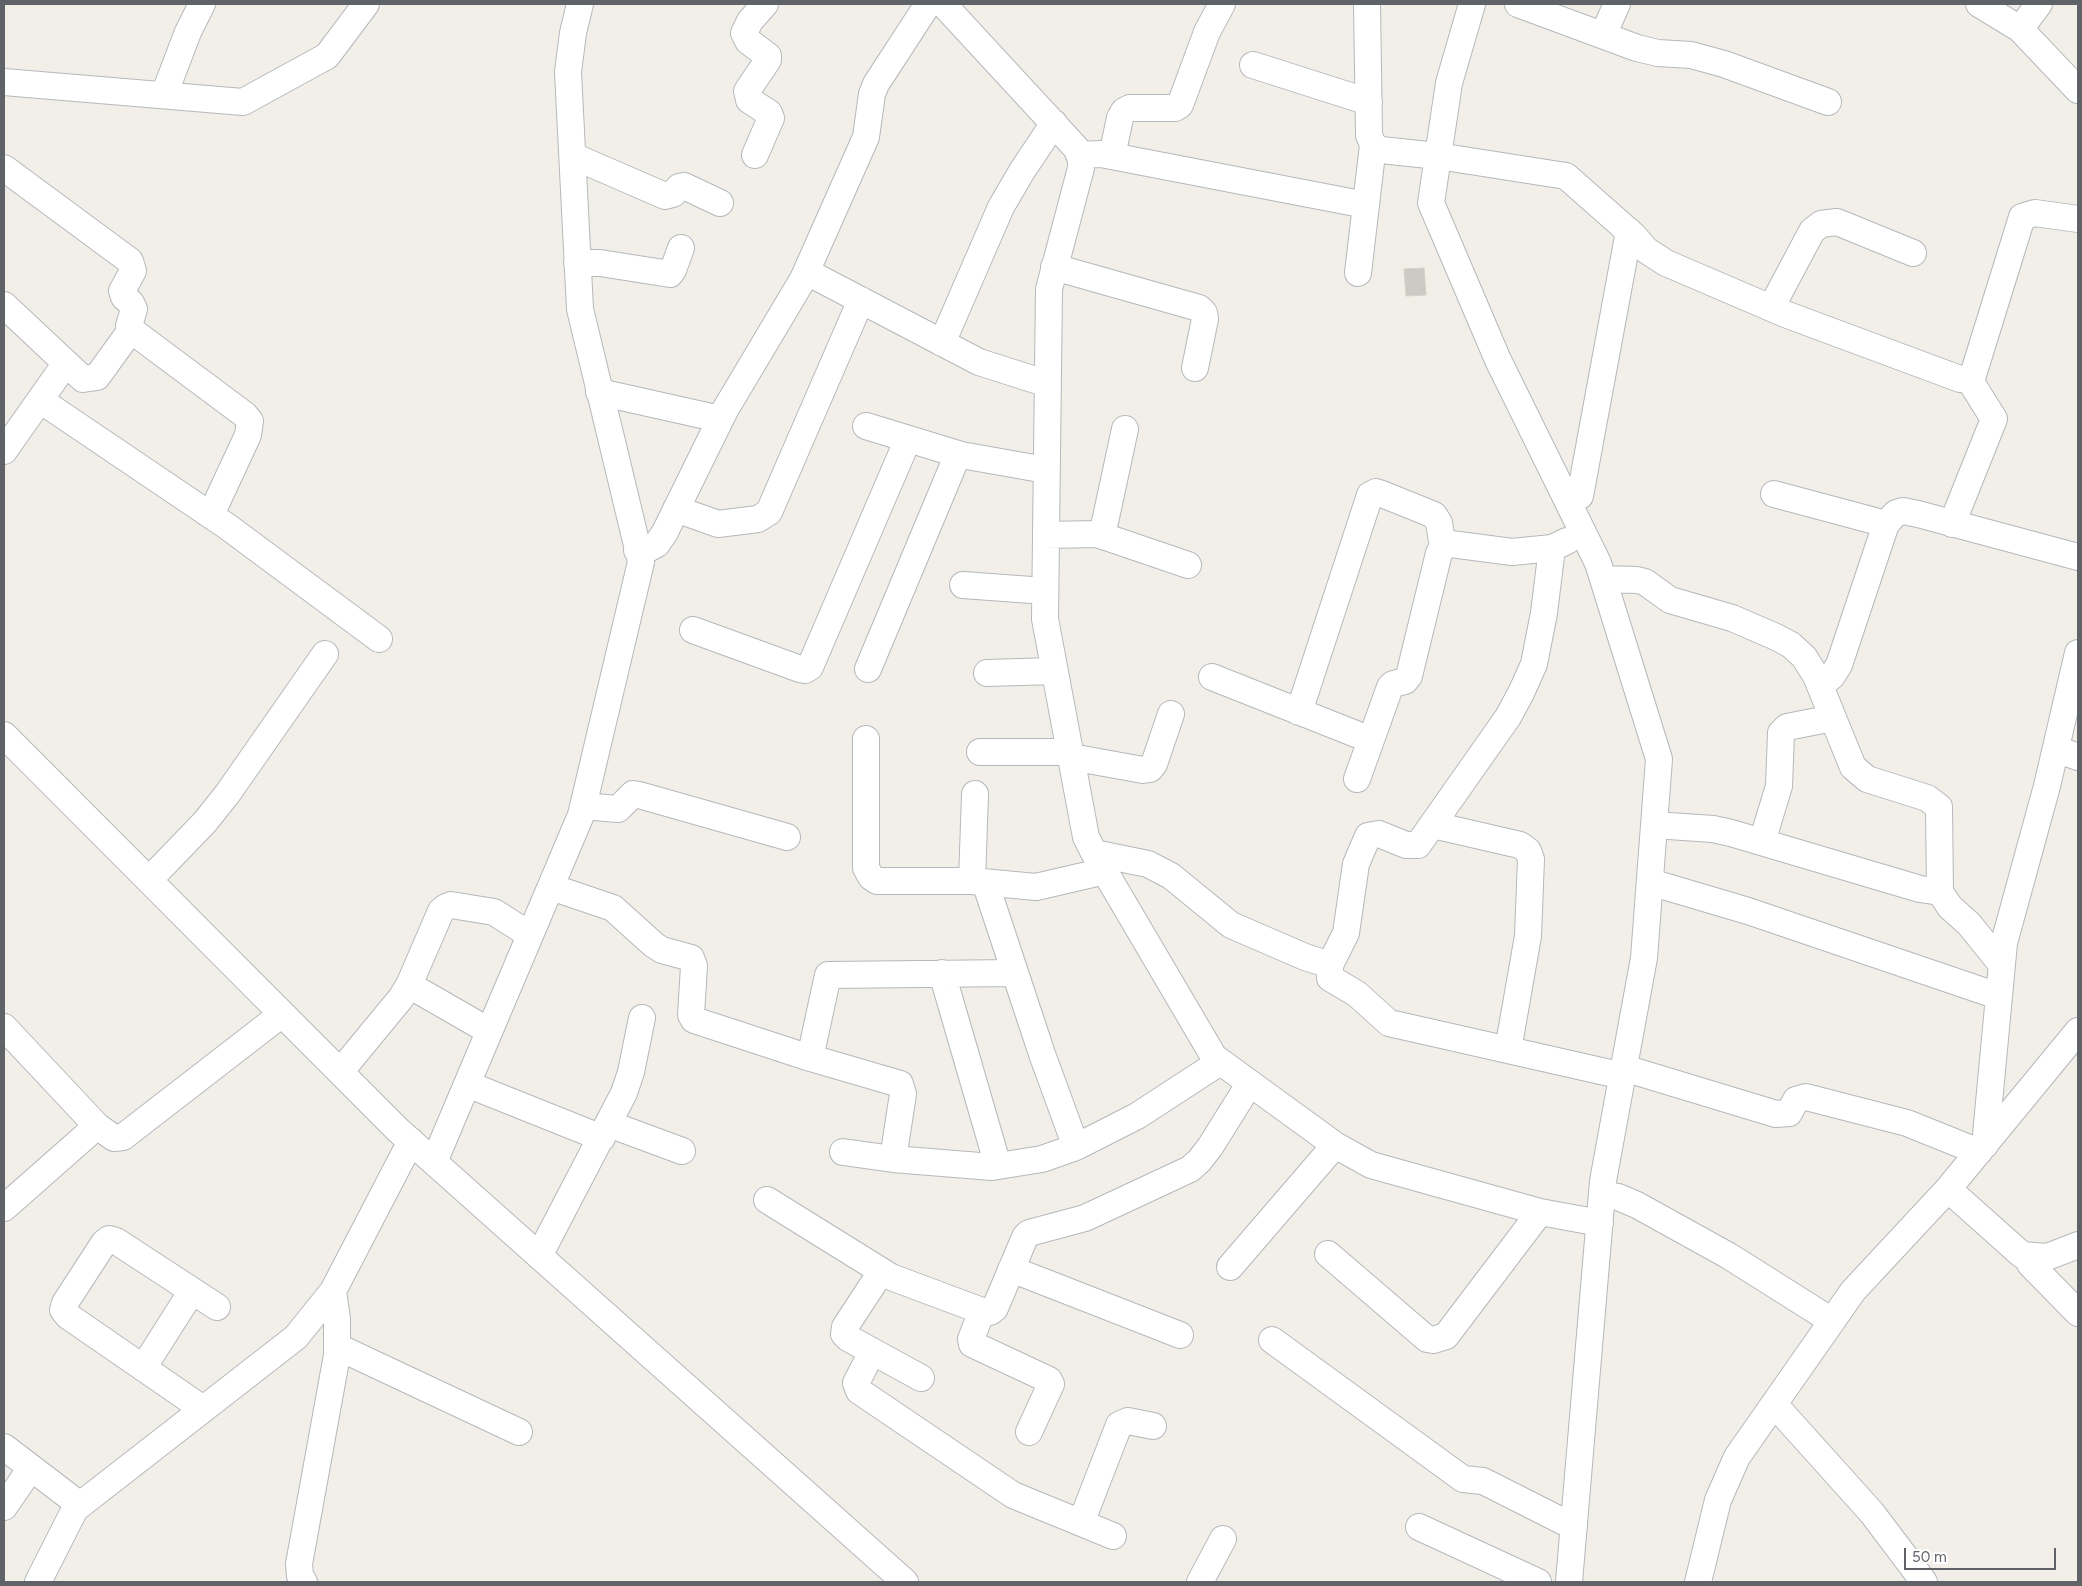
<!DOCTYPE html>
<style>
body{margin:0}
#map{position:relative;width:2082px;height:1586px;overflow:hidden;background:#f1efe8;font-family:Figtree,sans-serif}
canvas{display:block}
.frame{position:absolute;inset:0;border:5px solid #5f6368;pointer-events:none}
.scale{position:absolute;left:1904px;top:1548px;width:152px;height:22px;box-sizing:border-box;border:2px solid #5f6368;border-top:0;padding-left:6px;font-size:15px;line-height:18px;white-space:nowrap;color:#5f6368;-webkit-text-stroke:4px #fff;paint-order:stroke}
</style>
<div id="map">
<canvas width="2082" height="1586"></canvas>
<div class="frame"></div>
<div class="scale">50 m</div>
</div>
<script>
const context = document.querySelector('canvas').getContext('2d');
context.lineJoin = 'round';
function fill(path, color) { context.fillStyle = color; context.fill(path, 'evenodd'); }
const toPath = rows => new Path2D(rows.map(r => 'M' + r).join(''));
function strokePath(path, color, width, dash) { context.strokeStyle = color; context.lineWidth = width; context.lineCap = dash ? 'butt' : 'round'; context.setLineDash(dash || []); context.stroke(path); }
const building = toPath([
 [1424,268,1426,295,1406,296,1404,269,1424,268]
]);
const minor = toPath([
 [943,4,1077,149,1081,159,1081,168,1049,289,1045,619,1086,837,1094,853,1214,1057,1335,1145,1371,1165,1540,1212,1600,1223],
 [1367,4,1369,135,1373,145,1381,150,1438,156,1566,176,1634,236,1646,250,1666,263,1785,314,1960,379,1969,379,1973,375,2022,217,2035,213,2078,219],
 [1472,4,1449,83,1431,203,1498,360,1598,563,1659,759,1644,958,1603,1181,1569,1582],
 [1518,4,1637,48,1658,53,1691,55,1724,64,1828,102],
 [1979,4,2020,29,2078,90],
 [2020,29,2039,4],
 [1603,35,1617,4],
 [1253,65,1369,102],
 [4,82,243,102,327,56,366,4],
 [164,95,188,32,202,4],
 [755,155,771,118,769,113,749,100,747,91,768,60,768,56,748,41,744,33,750,21,765,4],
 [1079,155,1101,154,1366,205],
 [573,156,665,196,673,194,679,187,684,186,720,203],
 [1112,156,1120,118,1124,111,1130,108,1175,108,1180,105,1207,32,1222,4],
 [4,168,130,261,133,271,122,291,124,297,131,303,134,309,129,326,131,330,245,415,250,421,248,435,215,506,207,513],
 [577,263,600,263,670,274,673,270,681,248],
 [1054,267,1199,308,1204,313,1205,319,1195,368],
 [807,272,979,362,1048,384],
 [1358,273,1373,145],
 [4,305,83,379,97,377,131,330],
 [1771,308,1812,231,1821,224,1837,222,1913,253],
 [942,343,1001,207,1022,171,1054,123],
 [599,392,720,419],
 [40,400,228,527,379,639],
 [866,426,961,455,1046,470],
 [4,451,66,363],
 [1774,494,1886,524,1896,513,1903,511,1918,514,2078,557],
 [1565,496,1580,496,1629,231],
 [676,509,718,524,758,519,769,512,861,300],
 [1952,524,1994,419,1969,379],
 [1046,535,1097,534,1188,565],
 [1102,536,1125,429],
 [637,550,648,549,657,544,665,532,725,410,803,279,866,137,872,94,876,84,928,4],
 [1603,579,1637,580,1645,582,1670,600,1732,618,1776,637,1791,645,1804,657,1816,676,1853,767,1867,779,1927,798,1939,807,1940,892],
 [963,585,1045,591],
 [693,630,800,669,805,670,810,667,908,439],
 [868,669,958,454],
 [987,673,1055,671],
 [1212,677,1371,740],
 [1820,686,1832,676,1839,665,1886,524],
 [1299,712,1370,495,1376,492,1382,494,1434,515,1439,523,1443,547],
 [4,735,398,1130,905,1582],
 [866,739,866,868,871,877,877,881,972,881,1036,887,1105,871],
 [2056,749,2078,757],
 [980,752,1070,752],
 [1071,757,1143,770,1150,769,1154,764,1171,714],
 [1357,779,1390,687,1393,684,1405,681,1409,676,1439,553,1443,547,1451,544,1512,552,1552,548,1567,541],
 [583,806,618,809,633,794,639,795,787,837],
 [1433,825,1520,845,1528,851,1531,859,1528,936,1508,1050],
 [1654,825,1713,829,1731,833,1920,889,1940,892,1950,907,1969,924,2002,965],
 [1762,842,1779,786,1781,733,1787,727,1833,718],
 [1094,853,1148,864,1171,876,1231,925,1305,957,1330,965,1330,978,1357,994,1389,1023,1623,1076],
 [149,880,205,822,228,793,325,654],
 [972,881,975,794],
 [985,882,1042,1054,1076,1147],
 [1650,882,1748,911,1998,996],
 [551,887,613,908,654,945,662,950,691,958,694,966,691,1015,694,1020,804,1056,900,1084,903,1094,893,1159],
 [1330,965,1346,933,1356,864,1368,836,1379,834,1406,845,1418,845,1508,717,1521,693,1534,664,1544,613,1552,548],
 [942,973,998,1166],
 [409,985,489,1031],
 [4,1027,97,1126,114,1138,123,1137,282,1014],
 [810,1058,828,975,1015,973],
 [1624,1068,1776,1114,1789,1113,1796,1100,1806,1097,1907,1123,1979,1152],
 [340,1072,401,998,409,985,441,911,446,907,451,905,494,912,530,935],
 [467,1084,602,1138],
 [609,1124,682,1151],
 [1985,1145,2004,943,2047,786,2078,653],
 [843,1152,893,1159,992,1167,1042,1159,1076,1147,1137,1116,1220,1062],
 [434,1162,581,815,641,562,580,309,568,72,573,33,580,4],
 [1948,1189,2022,1255,2047,1257,2078,1245],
 [1602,1194,1618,1197,1637,1205,1729,1256,1832,1321],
 [767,1200,891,1277,982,1311,990,1312,995,1308,1025,1237,1029,1233,1085,1218,1190,1169,1199,1161,1210,1147,1250,1083],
 [4,1208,97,1126],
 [1328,1254,1427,1339,1433,1340,1446,1336,1540,1212],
 [539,1256,624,1093,631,1072,642,1018],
 [2027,1256,2030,1264,2078,1313],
 [1230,1267,1335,1145],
 [1011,1269,1180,1335],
 [881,1272,845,1327,844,1334,848,1338,921,1378],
 [982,1311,971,1339,972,1344,1049,1380,1051,1384,1029,1432],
 [1272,1340,1463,1479,1483,1481,1574,1527],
 [338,1347,519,1432],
 [872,1352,856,1383,859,1391,1013,1495,1113,1536],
 [143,1368,192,1291],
 [1774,1404,1872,1513,1924,1582],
 [203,1409,68,1316,63,1310,65,1303,104,1243,109,1239,116,1241,217,1307],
 [4,1447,80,1505],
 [4,1507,31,1468],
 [1081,1523,1119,1425,1128,1421,1153,1426],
 [1419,1527,1538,1582],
 [38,1582,75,1509,296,1337,333,1291,411,1141],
 [304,1582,300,1576,299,1564,337,1355,337,1319,333,1291],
 [1200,1582,1223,1539],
 [1698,1582,1718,1500,1737,1457,1853,1291,1948,1189,2078,1031]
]);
fill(building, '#cccac5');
strokePath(building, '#d6d1c6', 1);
strokePath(minor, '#b5b8bc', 28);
strokePath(minor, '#fff', 26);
</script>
